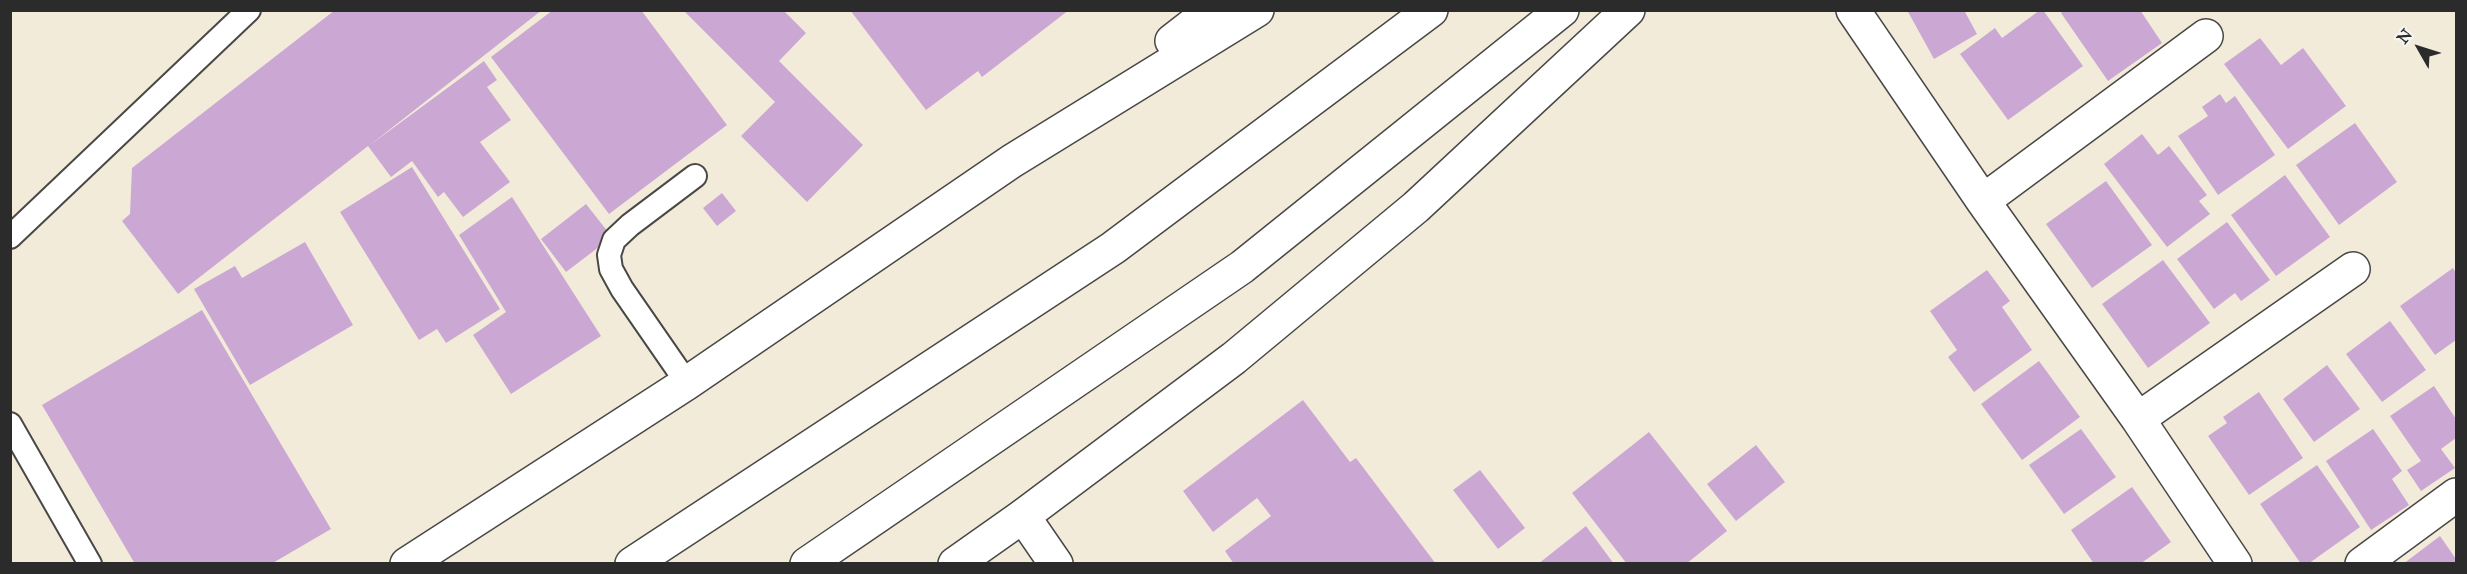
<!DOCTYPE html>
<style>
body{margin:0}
#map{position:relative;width:2467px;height:574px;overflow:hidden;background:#f3ebda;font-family:"IM FELL Great Primer",serif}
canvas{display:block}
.frame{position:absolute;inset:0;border:12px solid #2b2b2b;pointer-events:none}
.north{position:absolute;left:2389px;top:18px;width:60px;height:60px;-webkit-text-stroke:4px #f6f6f2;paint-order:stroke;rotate:309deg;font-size:16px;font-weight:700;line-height:24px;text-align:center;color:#2b2b2b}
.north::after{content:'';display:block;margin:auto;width:21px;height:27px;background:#2b2b2b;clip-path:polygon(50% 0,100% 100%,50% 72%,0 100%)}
</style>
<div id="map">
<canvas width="2467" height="574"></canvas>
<div class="frame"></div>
<div class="north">N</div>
</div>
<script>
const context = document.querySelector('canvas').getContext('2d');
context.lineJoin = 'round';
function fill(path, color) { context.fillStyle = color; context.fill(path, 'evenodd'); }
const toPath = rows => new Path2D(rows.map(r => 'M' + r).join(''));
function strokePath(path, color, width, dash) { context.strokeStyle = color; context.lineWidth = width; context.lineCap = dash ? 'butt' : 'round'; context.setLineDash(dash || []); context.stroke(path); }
const building = toPath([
 [335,10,542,10,370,145,484,61,497,80,487,87,511,120,480,142,510,182,463,217,444,192,438,197,412,161,391,177,368,146,178,294,122,221,130,214,132,168],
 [553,10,641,10,727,125,609,214,491,57],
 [683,10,783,10,806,33,779,61,863,145,807,202,741,136,775,102],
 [850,10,1069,10,982,77,978,71,926,110],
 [1907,10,1964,10,1977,34,1934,59],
 [2040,10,2043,10,2083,66,2008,120,1960,54,1995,28,2002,38],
 [2064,10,2140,10,2162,43,2108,81,2061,13],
 [2260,38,2281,65,2303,48,2346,106,2288,149,2224,64],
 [2220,94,2226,103,2235,96,2275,155,2218,195,2178,136,2208,116,2202,107],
 [2355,123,2397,182,2339,225,2296,165],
 [2142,134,2158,155,2169,146,2207,195,2199,201,2210,214,2167,247,2104,164],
 [412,167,500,309,446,343,437,329,419,340,340,212],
 [2285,175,2330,237,2276,276,2231,215],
 [2106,181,2152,245,2092,288,2046,224],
 [722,193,736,211,717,226,703,208],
 [512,197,601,336,511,394,473,335,506,312,459,235],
 [586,204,612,237,566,272,541,239],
 [2227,222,2270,280,2241,301,2235,293,2214,309,2177,259],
 [305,242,353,325,250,385,194,289,235,266,242,278],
 [2163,260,2210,323,2148,368,2102,304],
 [2453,268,2456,273,2456,340,2435,355,2400,306],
 [1987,270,2010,301,2002,307,2032,350,1974,392,1948,357,1957,350,1930,311],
 [202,310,331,529,271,564,135,564,42,405],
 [2390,321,2426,370,2382,402,2346,354],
 [2039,361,2080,417,2022,460,1981,404],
 [2327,365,2360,409,2314,442,2283,399],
 [2434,386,2456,419,2456,438,2441,449,2455,468,2421,491,2407,470,2421,461,2390,416],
 [2259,392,2303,458,2249,495,2208,436,2227,423,2223,417],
 [1303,400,1350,462,1356,458,1436,564,1234,564,1225,551,1271,516,1257,498,1213,532,1183,491],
 [2081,429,2116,477,2064,514,2029,465],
 [2373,429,2402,471,2392,479,2409,505,2371,530,2326,461],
 [1649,432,1727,531,1686,564,1627,564,1572,493],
 [1756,445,1785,482,1736,521,1707,484],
 [2317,465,2360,527,2308,564,2301,564,2260,504],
 [1480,470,1525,528,1498,549,1453,490],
 [2132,487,2171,542,2140,564,2094,564,2071,530],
 [1586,526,1614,564,1538,564],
 [2440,536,2456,559,2456,564,2403,564]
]);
const service = toPath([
 [10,237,249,10],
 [687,383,622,289,611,269,609,255,614,240,630,225,695,176],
 [10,424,90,564]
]);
const minor = toPath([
 [1853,10,1983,201,2138,419,2235,564],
 [1983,201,2206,36],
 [2138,419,2353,269],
 [1023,516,1056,564],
 [2362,564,2456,495]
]);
const trunk = toPath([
 [1172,41,1212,10],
 [407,564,687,383,1012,161,1257,10],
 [632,564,1113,248,1431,10],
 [807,564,1242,267,1562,10],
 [955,564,1023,516,1234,358,1416,207,1628,10]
]);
fill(building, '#cba8d4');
strokePath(service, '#494845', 26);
strokePath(minor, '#494845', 36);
strokePath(trunk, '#494845', 36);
strokePath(service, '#fff', 22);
strokePath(minor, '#fff', 33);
strokePath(trunk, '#fff', 33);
</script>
